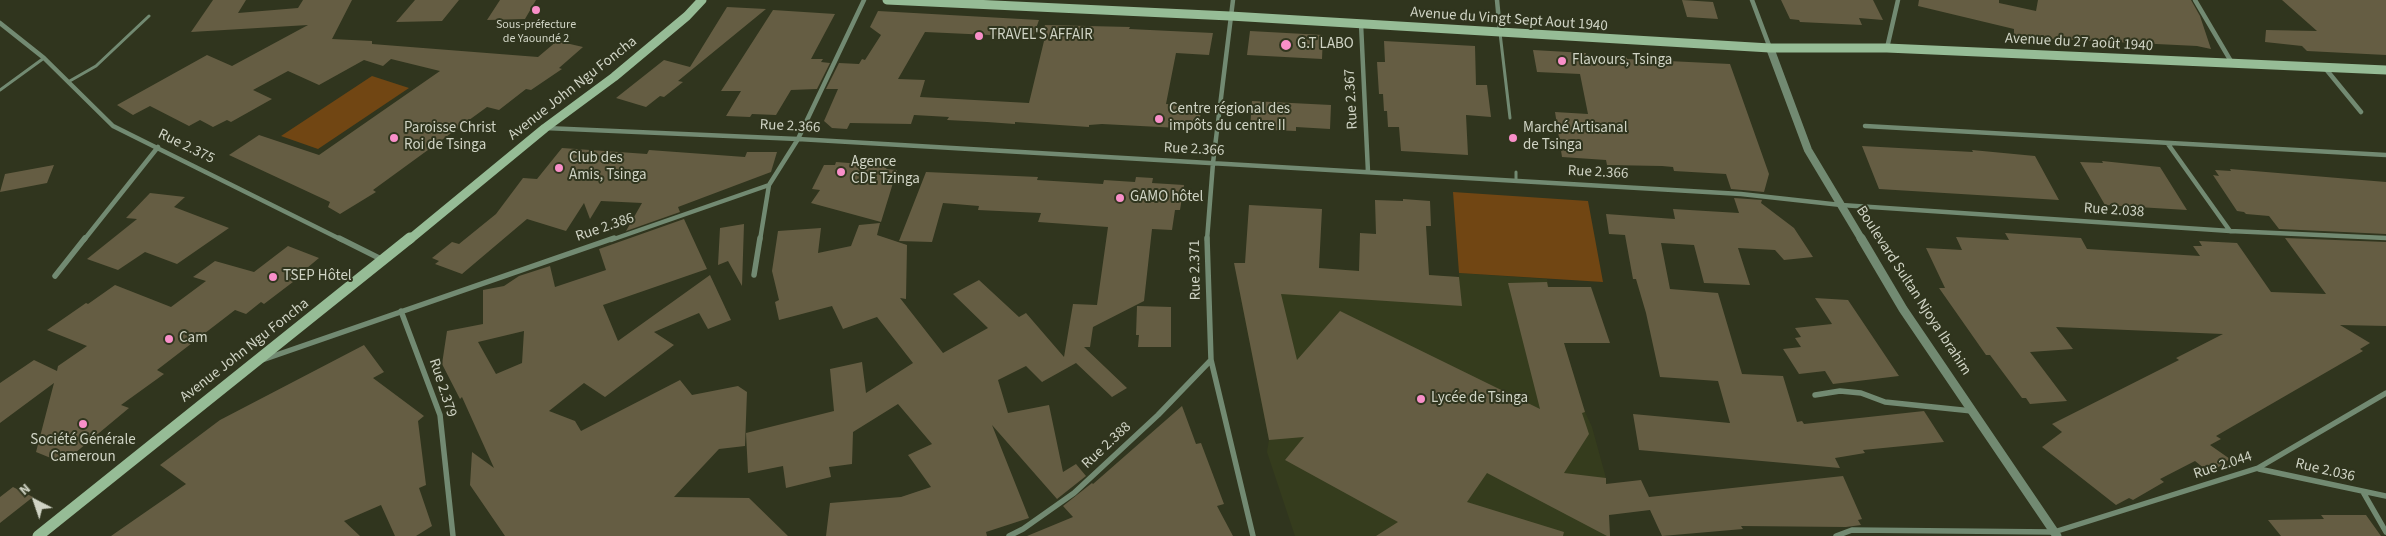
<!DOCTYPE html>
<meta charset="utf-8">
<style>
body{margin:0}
#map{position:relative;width:2386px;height:536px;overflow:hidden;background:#30351e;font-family:"Source Sans 3",sans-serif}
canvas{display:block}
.north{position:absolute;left:10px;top:476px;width:50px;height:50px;-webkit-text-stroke:4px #30351e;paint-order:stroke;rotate:319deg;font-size:14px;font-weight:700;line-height:20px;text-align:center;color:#d0d4c5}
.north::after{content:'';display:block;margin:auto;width:18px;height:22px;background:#d0d4c5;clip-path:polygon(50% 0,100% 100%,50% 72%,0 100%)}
</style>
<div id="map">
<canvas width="2386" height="536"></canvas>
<div class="north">N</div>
</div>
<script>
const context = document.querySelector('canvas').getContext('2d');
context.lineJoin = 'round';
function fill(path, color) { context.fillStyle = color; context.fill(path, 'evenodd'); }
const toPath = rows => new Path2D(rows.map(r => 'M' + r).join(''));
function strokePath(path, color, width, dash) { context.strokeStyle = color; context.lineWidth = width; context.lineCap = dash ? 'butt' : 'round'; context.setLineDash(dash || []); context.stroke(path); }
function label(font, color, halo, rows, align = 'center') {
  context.font = font + ' "Source Sans 3",sans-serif'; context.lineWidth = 4; context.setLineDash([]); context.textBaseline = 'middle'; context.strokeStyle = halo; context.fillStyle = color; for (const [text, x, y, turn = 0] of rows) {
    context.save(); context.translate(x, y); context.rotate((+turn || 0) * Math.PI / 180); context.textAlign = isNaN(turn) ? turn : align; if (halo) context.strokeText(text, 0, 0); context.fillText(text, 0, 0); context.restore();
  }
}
const built = toPath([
 [1234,263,1459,277,1459,273,1547,279,1554,311,1585,412,1592,427,1606,478,1609,536,1295,536,1267,452,1269,440]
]);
const green = toPath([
 [372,76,409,88,318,149,281,136],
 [1453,192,1588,201,1603,282,1459,273]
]);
const building = toPath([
 [213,0,246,0,238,13,298,8,303,0,352,0,332,39,372,41,372,44,538,57,557,41,583,47,559,68,562,69,531,90,526,89,499,110,487,107,373,190,376,192,340,214,328,207,330,202,229,155,259,135,319,155,440,71,391,59,383,66,364,60,319,85,288,71,253,90,272,99,231,122,227,120,213,127,200,120,189,126,150,106,133,115,117,105,207,55,232,66,308,25,191,32],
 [415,0,459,0,442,21,396,22],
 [500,0,536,0,525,19,487,20],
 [1682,0,1713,2,1718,19,1687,17],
 [1781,0,1873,0,1883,20,1859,18,1862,25,1800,22,1799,20,1790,19],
 [1919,0,1999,0,1999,3,2036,11,2038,0,2191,0,2200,16,2211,49,2197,46,2014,37,2014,29,1918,6],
 [2282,0,2386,0,2386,55,2307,51,2302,46,2265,42,2266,30,2317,31],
 [727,7,766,9,678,81,683,82,664,97,660,96,646,107,616,98,664,60,690,67],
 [773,10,835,14,811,59,823,59,821,62,830,63,817,89,791,90,776,115,752,114,750,117,726,116,741,91,721,91],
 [878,11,1039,20,1033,37,925,32,898,79,925,80,920,97,1029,103,1044,41,1040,40,1045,25,1130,27,1129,29,1213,33,1209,55,1176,53,1166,104,1202,106,1198,129,1102,124,1089,125,1089,127,1015,122,1015,124,987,122,947,120,949,117,914,115,911,124,850,123,847,129,832,128,824,121,838,89,826,89,839,63,859,64,862,59,865,60,881,35,870,27],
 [1250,31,1323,35,1322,59,1247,55],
 [1384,41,1475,46,1476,85,1487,85,1491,117,1466,115,1468,155,1401,151,1399,127,1388,127,1387,111,1384,111,1383,94,1379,94,1377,62,1385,62],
 [1533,50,1586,53,1586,55,1627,57,1627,59,1730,64,1769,174,1764,192,1731,189,1726,174,1674,171,1673,167,1662,166,1607,165,1606,160,1562,157,1555,112,1588,114,1580,74,1537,72],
 [1252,101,1331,105,1330,129,1296,127,1296,131,1250,129],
 [1862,146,1973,152,1972,150,2035,156,2059,200,1879,189],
 [562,148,647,154,649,150,745,157,747,152,777,152,771,172,678,207,680,212,626,231,642,203,601,201,590,219,584,203,566,231,527,219,462,274,435,264,439,261,432,258,452,242,459,244,496,214,523,178,537,179],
 [2102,161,2160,167,2187,210,2105,205,2080,162,2103,163],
 [836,162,888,166,886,169,897,170,881,222,811,203,820,190,812,189,824,165,835,165],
 [54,165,47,183,0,192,5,174],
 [2230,169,2386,182,2386,234,2279,229,2269,216,2246,214,2244,212,2237,211,2213,175,2219,176,2215,170,2231,171],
 [926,172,1038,177,1037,180,1103,184,1104,180,1135,182,1136,177,1153,178,1152,183,1184,185,1180,210,1175,210,1172,230,1152,229,1144,301,1093,327,1090,347,1084,347,1127,388,1112,397,1076,363,1042,382,1026,366,998,380,1008,413,1049,405,1063,472,1076,464,1086,476,1057,499,992,425,1029,518,986,532,987,536,826,536,830,503,901,497,931,487,908,455,932,444,898,404,853,432,852,464,829,467,831,477,786,488,783,466,748,473,746,433,834,411,830,369,862,362,866,393,913,363,877,317,843,329,832,306,779,320,775,302,779,300,772,271,778,231,821,228,818,253,851,246,859,225,880,223,877,235,907,245,906,299,900,298,943,353,988,328,953,294,979,280,1019,317,1026,313,1064,357,1073,304,1097,305,1108,227,1038,222,1041,213,978,210,979,206,943,203,932,242,899,241],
 [150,193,185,197,174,207,229,228,177,264,145,252,118,270,87,259,137,219,126,218],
 [1734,198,1762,200,1761,203,1794,228,1813,257,1784,260,1775,250,1738,248,1750,285,1704,283,1694,245,1661,243,1670,289,1718,293,1742,374,1783,376,1797,422,1802,421,1804,424,1924,411,1944,442,1863,450,1865,453,1835,458,1840,468,1639,450,1633,414,1730,423,1718,381,1660,377,1646,313,1636,279,1633,279,1625,235,1609,234,1606,214,1675,219,1673,209,1739,213],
 [1403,199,1430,201,1431,226,1426,226,1429,275,1459,277,1462,306,1281,294,1297,360,1340,311,1540,409,1508,283,1547,282,1548,287,1591,287,1610,343,1564,343,1585,412,1582,413,1589,434,1564,473,1606,478,1606,484,1641,480,1649,497,1843,476,1862,519,1858,520,1861,525,1846,527,1741,526,1743,529,1662,536,1650,510,1609,515,1610,536,1607,536,1487,473,1467,502,1564,532,1563,536,1376,536,1398,522,1285,460,1304,437,1269,440,1234,263,1245,263,1249,205,1322,209,1319,268,1359,271,1360,233,1376,234,1375,200,1403,201],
 [684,219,707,269,603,305,618,341,710,275,731,320,708,329,699,313,654,332,674,345,605,397,584,383,549,411,575,421,581,431,680,380,692,395,738,386,747,392,745,446,719,449,674,497,749,498,788,536,505,536,470,485,472,452,494,468,462,397,460,399,442,364,447,331,483,324,483,290,504,286,519,276,550,266,555,287,606,270,599,249],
 [524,331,522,363,496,374,478,342],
 [744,224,742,286,728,261,718,265,720,228],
 [2005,233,2081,238,2087,249,2200,256,2193,246,2202,246,2199,241,2237,243,2271,292,2326,294,2285,238,2386,242,2386,326,2340,325,2370,343,2360,349,2363,351,2216,436,2221,439,2210,445,2230,459,2210,473,2195,461,2160,479,2164,482,2133,500,2129,498,2116,505,2042,447,2062,432,2052,424,2179,360,2176,358,2223,334,2056,327,2073,349,2030,352,2067,401,2030,404,2026,398,2022,398,1990,355,1986,355,1939,288,1945,288,1926,248,1962,250,1956,237,2009,240],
 [288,246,319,258,307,268,310,269,264,304,261,302,246,314,235,310,157,370,164,374,121,405,129,408,63,463,36,452,54,383,0,423,0,383,34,360,57,371,58,366,87,346,47,330,86,303,88,304,115,285,171,307,206,281,193,277,215,261,254,272],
 [1815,298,1848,300,1899,376,1833,384,1825,371,1799,374,1783,349,1801,347,1795,338,1801,337,1795,328,1832,324],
 [1137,306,1171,307,1171,347,1138,347,1139,335,1136,335],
 [364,345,384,372,373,378,424,416,418,421,426,485,419,488,432,526,416,536,395,536,381,505,344,521,360,536,111,536,186,484,160,465,220,420],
 [1182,406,1196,444,1201,443,1224,504,1217,506,1233,536,1027,536,1073,517,1063,506,1092,483,1093,484],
 [13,487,33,497,0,523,0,497],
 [2321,515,2366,515,2381,536,2281,536,2268,520,2324,519]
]);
const service = toPath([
 [1500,33,1510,118],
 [68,82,96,66,149,16],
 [0,90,44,58],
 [1516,172,1516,181]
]);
const minorFar1 = toPath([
 [1497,0,1500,32],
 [1752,0,1770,48],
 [2195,0,2232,63],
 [0,23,44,58,113,126,342,240],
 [1361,24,1368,172],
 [1887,48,1898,0],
 [2325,68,2361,112],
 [1865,126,2386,155],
 [545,128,798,139,1741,194,1841,205,2230,231,2386,238],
 [2168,144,2230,231],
 [84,240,158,147],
 [611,240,769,185,798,139,864,0],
 [760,240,769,185],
 [1207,240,1213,163,1233,0]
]);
const minor = toPath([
 [339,238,383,260],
 [1207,238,1211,360,1253,536],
 [754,275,760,238],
 [55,276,85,238],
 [401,311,440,415,453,536],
 [262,360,614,238],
 [1815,395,1840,391,1861,393,1885,402,1972,411],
 [2259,469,2386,496],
 [2363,492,2386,532],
 [1009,536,1023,529,1074,493,1158,415,1211,360],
 [1836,536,1852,530,2054,532,2258,468,2386,393]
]);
const tertiaryFar1 = toPath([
 [1770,48,1808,150,1862,240]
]);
const tertiary = toPath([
 [1861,238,1903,309,2057,536]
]);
const secondaryFar1 = toPath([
 [887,0,1230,16,1770,48,1887,48,2386,70],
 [409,240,545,128,614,77,687,16,702,0]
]);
const secondary = toPath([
 [38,536,410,238]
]);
const markers = [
 [536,10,5,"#f98fc9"],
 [979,36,5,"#f98fc9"],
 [1286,45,6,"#f98fc9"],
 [1562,61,5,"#f98fc9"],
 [1159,119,5,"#f98fc9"],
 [394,138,5,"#f98fc9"],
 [1513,138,5,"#f98fc9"],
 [559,168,5,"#f98fc9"],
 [841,172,5,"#f98fc9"],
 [1120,198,5,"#f98fc9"],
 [273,277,5,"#f98fc9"],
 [169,339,5,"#f98fc9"],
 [1421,399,5,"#f98fc9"],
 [83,424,5,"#f98fc9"]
];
const farPoinames = [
 ["Sous-préfecture",536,25],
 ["de Yaoundé 2",536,39]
];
const streetNames = [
 ["Avenue du Vingt Sept Aout 1940",1509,20,4],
 ["Avenue du 27 août 1940",2079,43,3],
 ["Avenue John Ngu Foncha",573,89,-38],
 ["Rue 2.367",1352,99,-93],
 ["Rue 2.366",790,127,3],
 ["Rue 2.375",186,147,26],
 ["Rue 2.366",1194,150,3],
 ["Rue 2.366",1598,173,3],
 ["Rue 2.038",2114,211,4],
 ["Rue 2.386",605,228,-19],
 ["Rue 2.371",1196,270,-91],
 ["Boulevard Sultan Njoya Ibrahim",1913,291,57],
 ["Avenue John Ngu Foncha",245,351,-38],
 ["Rue 2.379",442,388,72],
 ["Rue 2.388",1107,446,-43],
 ["Rue 2.044",2223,466,-18],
 ["Rue 2.036",2325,471,13]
];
const poiNames = [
 ["TRAVEL'S AFFAIR",989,36],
 ["G.T LABO",1297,45],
 ["Flavours, Tsinga",1572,61],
 ["Centre régional des",1169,110],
 ["impôts du centre II",1169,127],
 ["Paroisse Christ",404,129],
 ["Roi de Tsinga",404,146],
 ["Marché Artisanal",1523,129],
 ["de Tsinga",1523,146],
 ["Club des",569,159],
 ["Amis, Tsinga",569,176],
 ["Agence",851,163],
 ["CDE Tzinga",851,180],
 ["GAMO hôtel",1130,198],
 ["TSEP Hôtel",283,277],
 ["Cam",179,339],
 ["Lycée de Tsinga",1431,399],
 ["Société Générale",83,441,"center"],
 ["Cameroun",83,458,"center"]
];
fill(built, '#353c1d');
fill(green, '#714613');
fill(building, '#655d43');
strokePath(service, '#728a72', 3);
strokePath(minorFar1, '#728a72', 4.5);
strokePath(minor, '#728a72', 5.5);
strokePath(tertiaryFar1, '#728a72', 8);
strokePath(tertiary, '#728a72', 9);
strokePath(secondaryFar1, '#96bc96', 9);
strokePath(secondary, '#96bc96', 11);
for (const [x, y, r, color] of markers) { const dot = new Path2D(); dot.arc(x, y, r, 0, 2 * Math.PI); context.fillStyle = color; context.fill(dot); strokePath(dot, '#30351e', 2); }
label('12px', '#d0d4c5', '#30351e', farPoinames);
label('15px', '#d0d4c5', '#30351e', streetNames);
label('15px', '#d0d4c5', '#30351e', poiNames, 'left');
</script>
